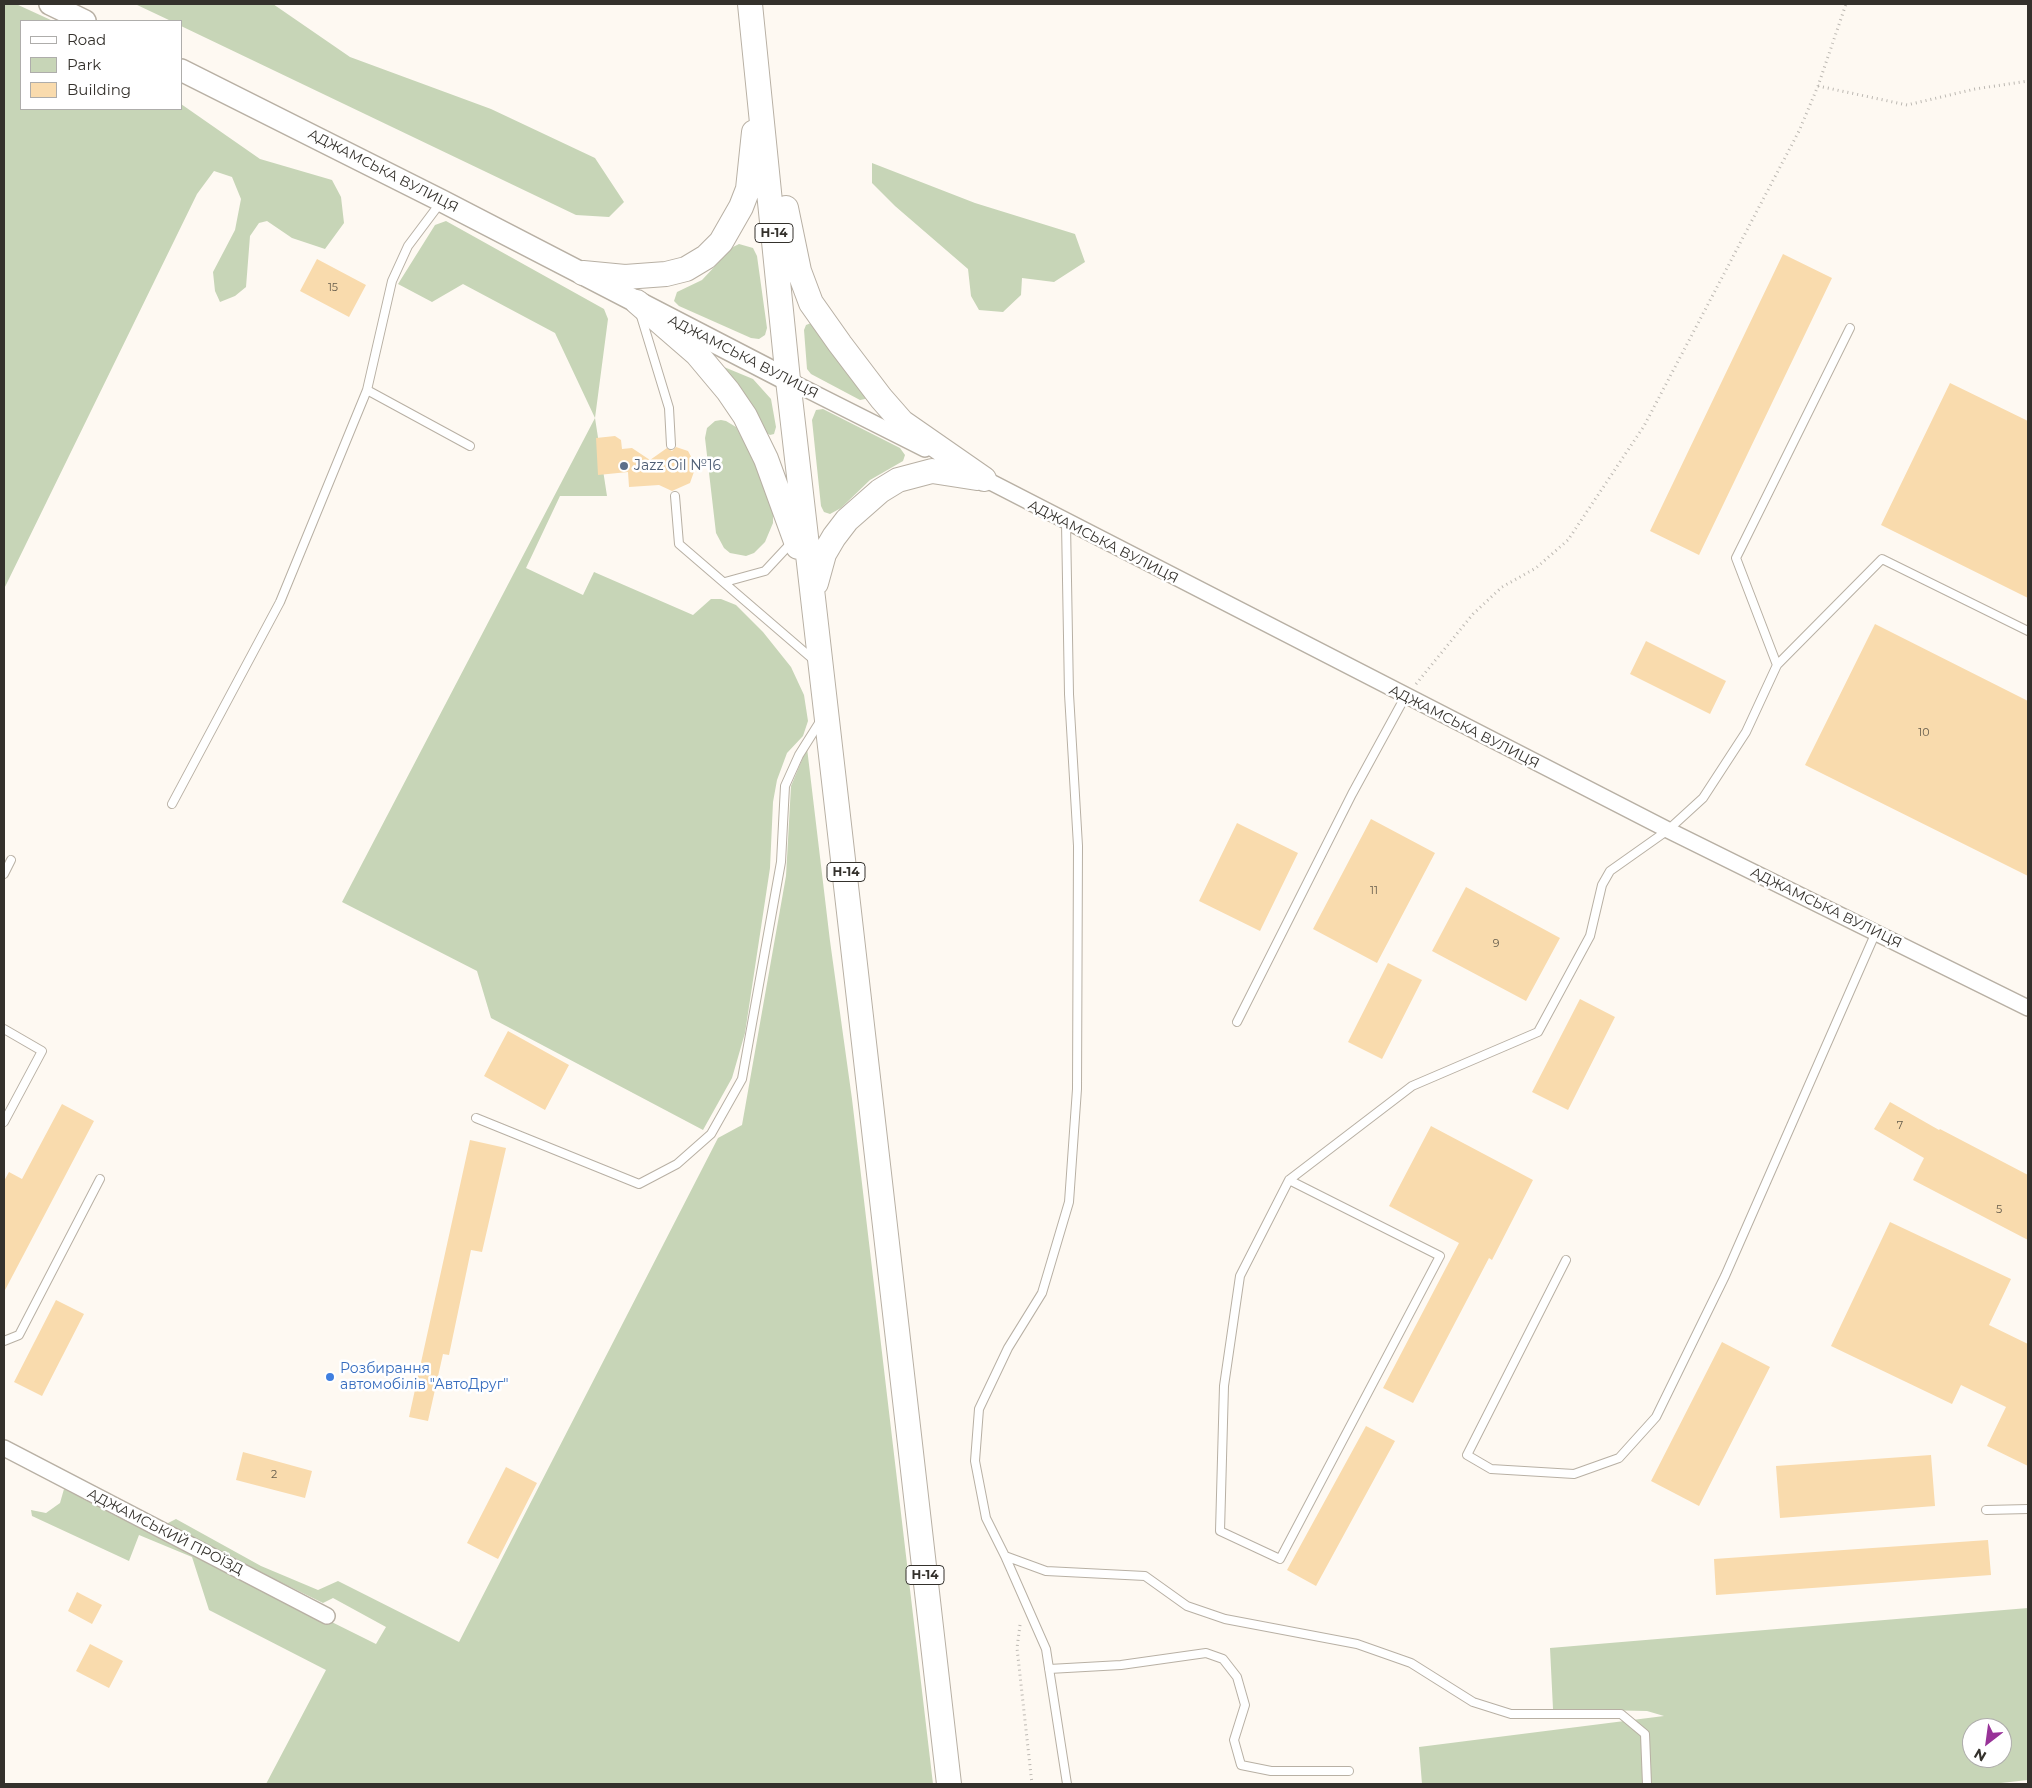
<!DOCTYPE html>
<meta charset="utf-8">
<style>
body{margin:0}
#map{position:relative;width:2032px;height:1788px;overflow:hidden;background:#fef9f2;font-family:Montserrat,sans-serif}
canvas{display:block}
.frame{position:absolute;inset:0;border:5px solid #34312c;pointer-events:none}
.legend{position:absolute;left:20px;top:20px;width:162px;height:90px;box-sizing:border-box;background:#fff;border:1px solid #aeadab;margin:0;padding:6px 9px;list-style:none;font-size:15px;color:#34312c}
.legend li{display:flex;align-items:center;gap:10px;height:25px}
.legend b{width:25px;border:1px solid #aeadab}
.north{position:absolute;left:1962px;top:1718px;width:50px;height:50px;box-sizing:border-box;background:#fff;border:1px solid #aeadab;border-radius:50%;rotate:210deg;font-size:14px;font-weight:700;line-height:20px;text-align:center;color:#34312c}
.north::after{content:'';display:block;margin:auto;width:18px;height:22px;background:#983398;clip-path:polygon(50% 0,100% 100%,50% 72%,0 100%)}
</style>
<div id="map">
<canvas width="2032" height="1788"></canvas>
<div class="frame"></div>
<ul class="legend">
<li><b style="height:6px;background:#fff"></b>Road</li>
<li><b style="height:14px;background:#c7d5b7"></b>Park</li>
<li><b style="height:14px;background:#f9dbad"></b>Building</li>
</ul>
<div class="north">N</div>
</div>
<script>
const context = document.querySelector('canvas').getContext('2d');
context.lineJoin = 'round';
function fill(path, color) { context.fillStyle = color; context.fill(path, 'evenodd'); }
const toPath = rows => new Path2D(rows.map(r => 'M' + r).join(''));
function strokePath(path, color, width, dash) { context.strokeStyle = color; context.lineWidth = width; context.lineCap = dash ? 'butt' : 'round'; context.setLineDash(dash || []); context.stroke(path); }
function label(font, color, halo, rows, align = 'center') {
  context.font = font + ' Montserrat,sans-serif'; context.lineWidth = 5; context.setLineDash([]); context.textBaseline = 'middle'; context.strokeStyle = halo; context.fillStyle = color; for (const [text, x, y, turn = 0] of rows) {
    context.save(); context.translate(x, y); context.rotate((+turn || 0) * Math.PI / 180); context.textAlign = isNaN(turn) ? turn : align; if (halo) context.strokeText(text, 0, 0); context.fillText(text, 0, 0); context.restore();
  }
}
const green = toPath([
 [4,4,16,4,53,21,21,21,21,109,181,109,181,104,260,159,332,180,341,197,344,223,325,249,292,238,267,221,259,223,250,236,246,287,235,296,220,302,215,291,213,272,235,230,241,199,232,177,214,171,197,194,4,589],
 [135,4,273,4,350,57,491,109,595,158,624,202,609,217,576,215,181,26,181,21,171,21],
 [872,163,975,203,1075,234,1085,262,1054,282,1022,278,1021,295,1003,312,979,310,971,296,968,269,895,206,872,183],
 [446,221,604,309,608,319,595,418,607,496,560,496,526,568,583,595,594,572,693,615,711,599,721,599,736,605,763,632,791,667,804,695,808,721,803,736,787,753,777,780,773,802,770,868,745,1033,732,1078,703,1130,491,1018,477,971,342,902,595,418,555,333,463,284,432,302,398,284,435,225],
 [739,244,753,248,757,256,767,328,765,335,759,339,751,338,679,306,674,301,677,292,702,280,733,247],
 [811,323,867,397,865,399,860,400,811,374,807,369,804,330,806,325],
 [724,367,753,379,771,399,776,427,774,434,770,435,765,432],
 [823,409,900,448,905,455,903,461,870,480,841,508,830,514,824,512,821,506,812,420,816,410],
 [721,420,726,421,736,427,757,467,770,500,773,512,773,523,765,542,754,553,746,556,730,553,724,548,716,533,705,438,707,428,715,421],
 [807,748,830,941,852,1099,933,1784,266,1784,326,1670,209,1610,192,1557,139,1535,129,1561,32,1516,31,1510,46,1513,60,1503,64,1489,376,1644,386,1627,333,1598,323,1603,164,1525,176,1519,261,1566,318,1590,338,1581,459,1642,718,1138,742,1125,786,876,791,786],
 [2028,1608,2028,1780,1992,1784,1422,1784,1419,1747,1664,1716,1647,1711,1553,1709,1550,1648],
 [1972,1728,2002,1728,2002,1758,1972,1758]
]);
const building = toPath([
 [1783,254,1832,278,1699,555,1650,531],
 [317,259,366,285,349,317,300,291],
 [1950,383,2028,421,2028,598,1881,525],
 [615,436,621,440,622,449,632,448,650,460,667,448,672,451,676,447,688,451,696,466,690,483,672,491,659,485,629,487,628,472,598,475,596,438],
 [1875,624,2028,701,2028,876,1805,765],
 [1646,641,1726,681,1710,714,1630,674],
 [1371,819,1435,853,1377,963,1313,929],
 [1237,823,1298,853,1260,931,1199,901],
 [1466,887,1560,938,1526,1001,1432,951],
 [1388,963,1422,980,1382,1059,1348,1042],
 [1580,999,1615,1017,1568,1110,1532,1092],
 [508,1031,569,1065,545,1110,484,1076],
 [1890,1102,1939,1130,1940,1129,2028,1175,2028,1240,1913,1180,1924,1158,1874,1129],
 [62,1104,94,1121,4,1292,4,1181,9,1172,22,1179],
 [1431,1126,1533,1180,1492,1260,1489,1258,1413,1403,1383,1388,1459,1243,1389,1206],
 [470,1140,506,1148,482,1252,471,1250,449,1355,443,1354,428,1421,409,1417],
 [1890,1222,2011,1279,1989,1325,2028,1344,2028,1466,1987,1446,2006,1407,1961,1385,1952,1404,1831,1346],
 [56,1300,84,1314,42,1396,14,1382],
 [1722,1342,1770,1367,1699,1506,1651,1481],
 [1366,1426,1395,1441,1316,1586,1287,1570],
 [243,1452,312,1471,305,1498,236,1480],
 [1931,1455,1935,1506,1780,1518,1776,1466],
 [506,1467,537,1483,498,1559,467,1543],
 [1988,1540,1991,1575,1716,1595,1714,1559],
 [77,1592,102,1605,92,1624,68,1611],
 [90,1644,123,1661,109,1688,76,1671]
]);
const path = toPath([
 [1818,86,1907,105,1975,89,2028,81],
 [1416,684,1473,614,1502,587,1536,568,1568,540,1644,426,1799,131,1818,86,1846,4],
 [1020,1625,1017,1648,1032,1784]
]);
const lane = toPath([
 [441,202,408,246,392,281,367,390,470,446],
 [641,316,669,408,671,445],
 [675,496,679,544,815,661],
 [1066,523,1069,694,1078,846,1077,1089,1069,1202,1042,1293,1008,1348,979,1409,975,1461,986,1518,1005,1556,1046,1571,1145,1576,1187,1606,1225,1619,1357,1644,1411,1663,1473,1702,1511,1714,1621,1714,1645,1734,1647,1784],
 [725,582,765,571,792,542],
 [1777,665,1736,558,1850,328],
 [172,804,280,602,367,390],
 [4,874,11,860],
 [1237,1022,1352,794,1405,697],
 [4,1029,42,1051,4,1122],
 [476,1118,639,1184,677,1164,711,1134,742,1079,781,862,785,786,799,755,821,720],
 [1289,1180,1440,1256,1280,1559,1220,1531,1224,1386,1240,1276,1289,1180,1412,1086,1538,1032,1590,936,1602,885,1610,871,1668,830,1703,798,1746,732,1777,665,1882,559,2028,631],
 [1566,1260,1467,1455,1491,1469,1574,1474,1619,1458,1656,1417,1725,1276,1876,932],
 [4,1341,19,1335,100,1179],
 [1986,1510,2028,1509],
 [1005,1556,1046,1649,1067,1784],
 [1049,1669,1121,1665,1206,1653,1223,1659,1237,1677,1245,1705,1234,1740,1241,1765,1271,1771,1349,1771]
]);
const street = toPath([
 [788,380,925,449],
 [977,475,1668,830,2028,1008],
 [4,1448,327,1616]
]);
const secondary = toPath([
 [50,4,85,21],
 [181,70,442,201,788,380]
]);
const primary = toPath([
 [750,4,788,380,949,1784],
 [786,208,799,271,811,303,840,344,881,398,902,422,984,479],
 [583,273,625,277,666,274,686,269,706,257,721,242,741,207,748,189,754,132],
 [637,302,697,354,728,391,745,416,766,459,798,547],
 [816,583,824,554,834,537,847,520,880,491,898,480,932,471,977,478]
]);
const markers = [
 [624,466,5,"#5c6f8a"],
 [330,1377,5,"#3f7fe0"]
];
const numberNames = [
 ["15",333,288],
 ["10",1924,733],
 ["11",1374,891],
 ["9",1496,944],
 ["7",1900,1126],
 ["5",1999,1210],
 ["2",274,1475]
];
const shields = [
 [774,233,38],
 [846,872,38],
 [925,1575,38]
];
const shieldNames = [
 ["Н-14",774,233],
 ["Н-14",846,872],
 ["Н-14",925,1575]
];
const streetNames = [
 ["АДЖАМСЬКА ВУЛИЦЯ",383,171,27],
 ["АДЖАМСЬКА ВУЛИЦЯ",743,357,27],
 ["АДЖАМСЬКА ВУЛИЦЯ",1103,542,27],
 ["АДЖАМСЬКА ВУЛИЦЯ",1464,727,27],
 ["АДЖАМСЬКА ВУЛИЦЯ",1826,908,26],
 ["АДЖАМСЬКИЙ ПРОЇЗД",165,1532,27]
];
const serviceNames = [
 ["Jazz Oil №16",634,466]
];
const shopNames = [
 ["Розбирання",340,1369],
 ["автомобілів \"АвтоДруг\"",340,1385]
];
fill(green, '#c7d5b7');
fill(building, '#f9dbad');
strokePath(lane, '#b8b0a4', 10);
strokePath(street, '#b8b0a4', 18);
strokePath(secondary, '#b8b0a4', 24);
strokePath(primary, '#b8b0a4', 26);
strokePath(path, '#bcb8b2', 3, [1, 4]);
strokePath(lane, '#fff', 8);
strokePath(street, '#fff', 15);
strokePath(secondary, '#fff', 21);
strokePath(primary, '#fff', 24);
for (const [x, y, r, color] of markers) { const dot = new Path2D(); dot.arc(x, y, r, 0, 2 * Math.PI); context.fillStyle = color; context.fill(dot); strokePath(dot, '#fff', 2); }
label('11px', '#655c4c', null, numberNames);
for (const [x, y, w] of shields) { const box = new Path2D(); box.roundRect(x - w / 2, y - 9.5, w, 19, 4); context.fillStyle = '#fff'; context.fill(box); strokePath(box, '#34312c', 1); }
label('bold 12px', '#34312c', null, shieldNames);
label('14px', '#34312c', '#fff', streetNames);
label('14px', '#4e5e75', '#fff', serviceNames, 'left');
label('14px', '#366cbe', '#fff', shopNames, 'left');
</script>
